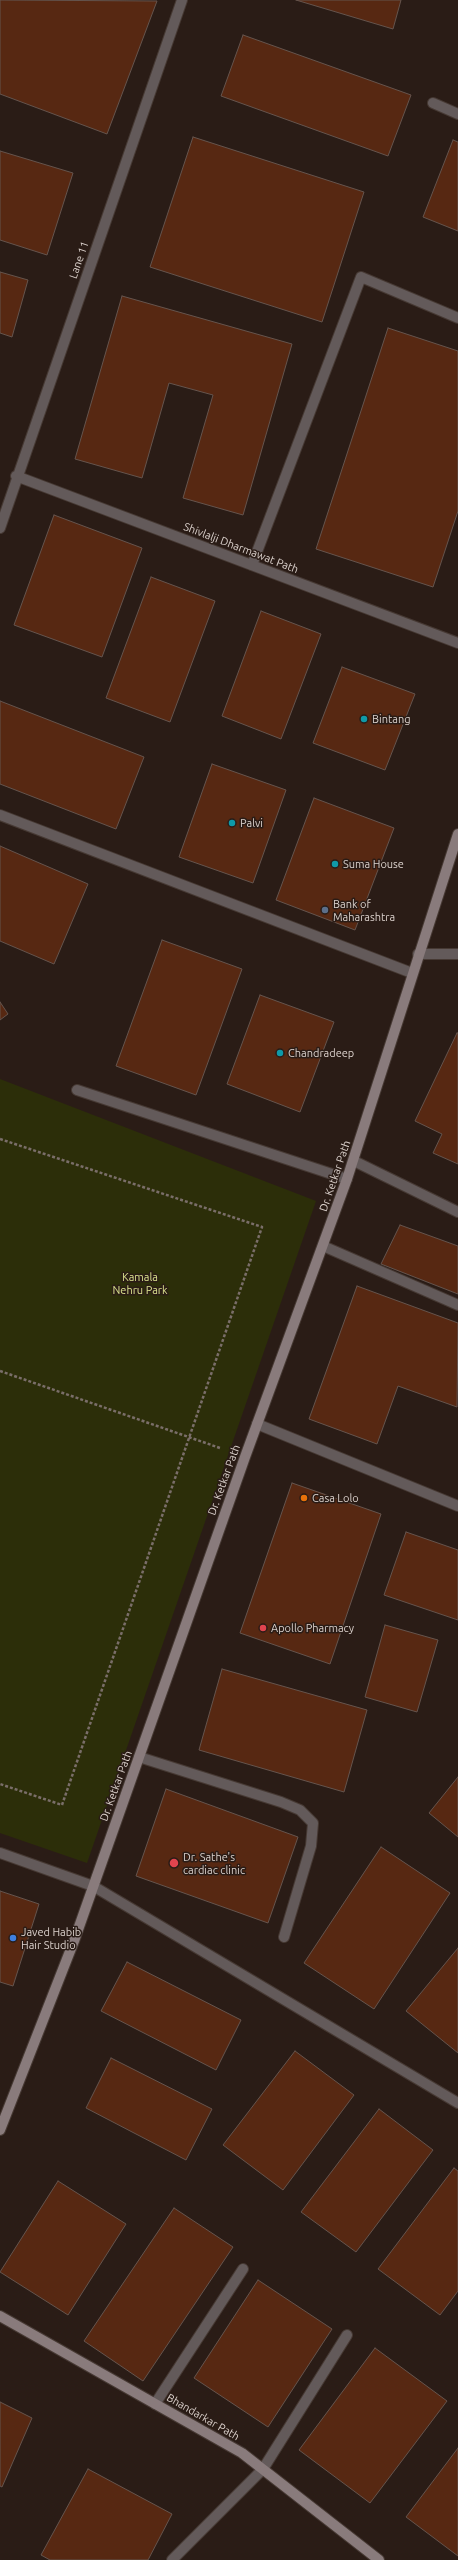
<!DOCTYPE html>
<style>
body{margin:0}
canvas{display:block;background:#2a1c16}
</style>
<canvas width="458" height="2560"></canvas>
<script>
const context = document.querySelector('canvas').getContext('2d');
context.lineJoin = 'round';
function fill(path, color) { context.fillStyle = color; context.fill(path, 'evenodd'); }
const toPath = rows => new Path2D(rows.map(r => 'M' + r).join(''));
function strokePath(path, color, width, dash) { context.strokeStyle = color; context.lineWidth = width; context.lineCap = dash ? 'butt' : 'round'; context.setLineDash(dash || []); context.stroke(path); }
function label(font, color, halo, rows, align = 'center') {
  context.font = font + ' Ubuntu,sans-serif'; context.lineWidth = 3; context.setLineDash([]); context.textBaseline = 'middle'; context.strokeStyle = halo; context.fillStyle = color; for (const [text, x, y, turn = 0] of rows) {
    context.save(); context.translate(x, y); context.rotate((+turn || 0) * Math.PI / 180); context.textAlign = isNaN(turn) ? turn : align; if (halo) context.strokeText(text, 0, 0); context.fillText(text, 0, 0); context.restore();
  }
}
const green = toPath([
 [0,1079,316,1201,87,1863,0,1833]
]);
const building = toPath([
 [0,0,157,1,107,134,0,94,0,0],
 [296,0,401,0,393,29,296,0],
 [243,35,411,95,388,156,221,96,243,35],
 [193,137,364,192,322,322,150,267,193,137],
 [453,140,458,142,458,231,423,217,453,140],
 [0,151,73,173,47,255,0,240,0,151],
 [0,272,28,280,12,337,0,333,0,272],
 [122,296,292,344,243,515,183,498,213,395,169,383,142,478,75,459,122,296],
 [388,328,458,351,458,511,433,587,316,549,388,328],
 [54,515,142,548,102,657,14,625,54,515],
 [151,577,215,601,170,722,106,698,151,577],
 [261,611,321,634,281,739,222,716,261,611],
 [342,667,415,694,385,770,313,743,342,667],
 [0,701,144,757,116,829,0,784,0,701],
 [212,764,286,790,253,883,179,857,212,764],
 [314,798,394,828,355,930,276,900,314,798],
 [0,846,88,884,54,964,0,941,0,846],
 [162,940,242,969,196,1095,116,1066,162,940],
 [260,995,334,1022,300,1112,227,1084,260,995],
 [0,1002,8,1014,0,1020,0,1002],
 [457,1033,458,1033,458,1164,433,1153,442,1134,415,1121,457,1033],
 [400,1225,458,1246,458,1294,381,1264,400,1225],
 [357,1286,458,1323,457,1407,398,1386,377,1444,309,1419,357,1286],
 [292,1483,381,1514,330,1664,240,1633,292,1483],
 [406,1532,458,1550,458,1620,384,1595,406,1532],
 [385,1625,438,1640,417,1712,365,1697,385,1625],
 [222,1669,367,1710,344,1792,199,1750,222,1669],
 [458,1777,458,1837,429,1813,458,1777],
 [166,1789,298,1837,268,1923,136,1876,166,1789],
 [381,1847,450,1893,374,2009,304,1963,381,1847],
 [0,1891,39,1904,13,1986,0,1982,0,1891],
 [458,1948,458,2053,406,2011,458,1948],
 [127,1962,241,2020,216,2070,101,2011,127,1962],
 [295,2051,354,2095,283,2190,223,2145,295,2051],
 [111,2058,212,2109,186,2160,86,2108,111,2058],
 [379,2109,433,2150,356,2252,301,2212,379,2109],
 [454,2168,458,2171,458,2291,440,2315,378,2269,454,2168],
 [58,2181,126,2224,68,2315,0,2272,58,2181],
 [174,2208,233,2247,143,2381,84,2341,174,2208],
 [258,2280,332,2329,268,2427,194,2378,258,2280],
 [375,2348,447,2401,370,2503,299,2450,375,2348],
 [0,2402,32,2418,2,2487,0,2486,0,2402],
 [458,2448,458,2556,406,2517,458,2448],
 [88,2469,172,2514,148,2560,50,2560,41,2555,88,2469]
]);
const path = toPath([
 [0,1139,262,1227,62,1805,0,1784],
 [0,1371,220,1448]
]);
const lane = toPath([
 [252,565,361,277,458,318],
 [0,815,412,973],
 [139,1757,281,1802,300,1810,313,1823,311,1846,284,1937],
 [155,2404,243,2269],
 [172,2560,263,2469,347,2335]
]);
const street = toPath([
 [433,103,458,114],
 [16,476,458,643],
 [0,528,182,0],
 [418,954,458,954],
 [77,1090,347,1179],
 [354,1161,458,1212],
 [323,1246,458,1305],
 [257,1424,458,1506],
 [0,1853,93,1886,458,2103]
]);
const secondary = toPath([
 [0,2130,74,1941,245,1457,347,1179,458,834],
 [0,2316,242,2453,379,2560]
]);
const markers = [
 [364,719,4,"#0f9aa8"],
 [232,823,4,"#0f9aa8"],
 [335,864,4,"#0f9aa8"],
 [325,910,4,"#5c6f8a"],
 [280,1053,4,"#0f9aa8"],
 [304,1498,4,"#e8710a"],
 [263,1628,4,"#e0444e"],
 [174,1863,5,"#e0444e"],
 [13,1938,4,"#3f7fe0"]
];
const streetNames = [
 ["Lane 11",79,260,-71],
 ["Shivlalji Dharmawat Path",241,548,21],
 ["Dr. Ketkar Path",335,1176,-71],
 ["Dr. Ketkar Path",224,1480,-70],
 ["Dr. Ketkar Path",116,1786,-70],
 ["Bhandarkar Path",203,2417,30]
];
const poiNames = [
 ["Bintang",372,719],
 ["Palvi",240,823],
 ["Suma House",343,864],
 ["Bank of",333,904],
 ["Maharashtra",333,917],
 ["Chandradeep",288,1053],
 ["Casa Lolo",312,1498],
 ["Apollo Pharmacy",271,1628],
 ["Dr. Sathe's",183,1857],
 ["cardiac clinic",183,1870],
 ["Javed Habib",21,1932],
 ["Hair Studio",21,1945]
];
const parkNames = [
 ["Kamala",140,1277],
 ["Nehru Park",140,1290]
];
fill(green, '#2c2e09');
fill(building, '#572812');
strokePath(building, '#65544d', 1);
strokePath(lane, '#463933', 12);
strokePath(street, '#463933', 12);
strokePath(secondary, '#463933', 12);
strokePath(path, '#7a6e69', 2.5, [3, 2]);
strokePath(lane, '#635a5a', 10);
strokePath(street, '#635a5a', 10);
strokePath(secondary, '#897b7c', 10);
for (const [x, y, r, color] of markers) { const dot = new Path2D(); dot.arc(x, y, r, 0, 2 * Math.PI); context.fillStyle = color; context.fill(dot); strokePath(dot, '#2a1c16', 1.5); }
label('11px', '#dbd1cc', '#2a1c16', streetNames);
label('11px', '#dbd1cc', '#2a1c16', poiNames, 'left');
label('11px', '#dbe28e', '#2a1c16', parkNames);
</script>
